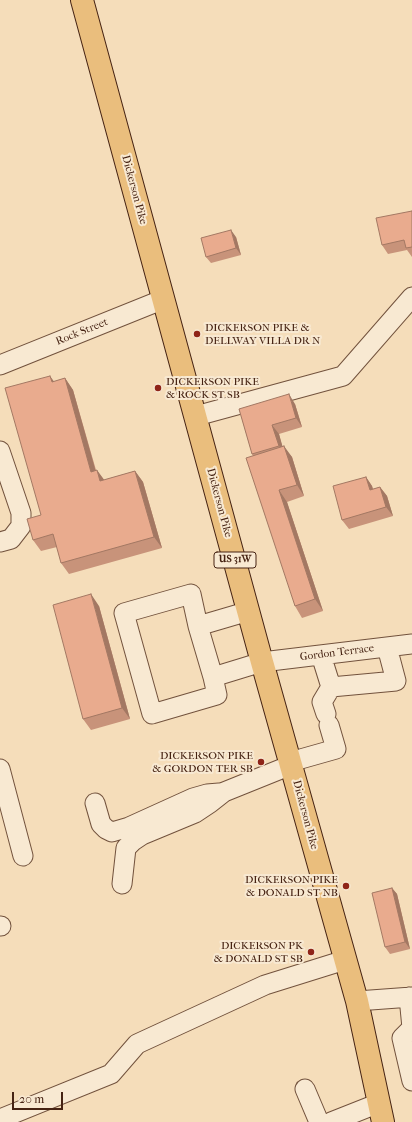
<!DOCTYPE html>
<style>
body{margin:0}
#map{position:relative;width:412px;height:1122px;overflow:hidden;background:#f5ddba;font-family:"IM FELL French Canon",serif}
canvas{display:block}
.scale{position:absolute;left:12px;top:1092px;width:51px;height:18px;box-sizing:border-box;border:2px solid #462313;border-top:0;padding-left:5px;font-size:12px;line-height:14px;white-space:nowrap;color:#462313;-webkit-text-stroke:3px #f8e9d2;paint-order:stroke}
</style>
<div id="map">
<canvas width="412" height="1122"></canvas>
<div class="scale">20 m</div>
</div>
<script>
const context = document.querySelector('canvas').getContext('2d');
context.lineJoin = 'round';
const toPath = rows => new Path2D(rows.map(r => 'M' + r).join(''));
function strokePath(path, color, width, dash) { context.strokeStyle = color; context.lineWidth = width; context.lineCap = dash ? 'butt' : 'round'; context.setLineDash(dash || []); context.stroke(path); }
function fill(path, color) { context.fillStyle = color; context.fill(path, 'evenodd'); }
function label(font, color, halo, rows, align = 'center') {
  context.font = font + ' "IM FELL French Canon",serif'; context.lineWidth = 4; context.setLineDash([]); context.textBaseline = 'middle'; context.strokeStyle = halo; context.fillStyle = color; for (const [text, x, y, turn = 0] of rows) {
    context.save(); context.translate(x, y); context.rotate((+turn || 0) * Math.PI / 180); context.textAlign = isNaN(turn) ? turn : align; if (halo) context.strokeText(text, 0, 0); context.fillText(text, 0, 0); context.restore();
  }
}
const minor = toPath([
 [0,365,164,299],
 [196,416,343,376,412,297],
 [0,451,21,513,21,526,11,539,0,542],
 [249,611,198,626,213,677,262,662,412,644],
 [198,626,191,594,124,613,152,714,217,695,213,677],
 [321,655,331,687,396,681,387,647],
 [326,714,322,702,331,687],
 [290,762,336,749,329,725],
 [0,769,23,856],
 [95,803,101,824,106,829,112,832,129,827,193,798,207,794,219,793],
 [122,884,126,848,133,841,142,835,195,813,210,803,224,792,291,765],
 [0,926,1,926],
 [409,997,412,1028,402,1038,412,1081],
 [357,1001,412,997],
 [305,1089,319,1122],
 [0,1119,111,1074,137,1044,265,985,345,960],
 [331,1122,379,1103]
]);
const major = toPath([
 [82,0,262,662,357,1001,383,1122]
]);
const wall = toPath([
 [412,211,412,257,407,250,388,254,382,245],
 [236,237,241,255,211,263,206,257],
 [65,378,73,390,96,470,104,480,135,471,143,482,162,548,69,574,61,563,57,547,41,551,33,540,41,515,54,382],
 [295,404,302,427,279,434,282,446,292,457,304,496,287,502,323,611,302,618,295,606,253,456,252,454,239,409],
 [366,477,372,486,373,489,380,487,387,496,393,516,349,529,342,520],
 [99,606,130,719,91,730,83,719],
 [392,888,397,894,410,949,390,954,385,947]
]);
const shadedWall = toPath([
 [231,230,236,237,241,255,236,248],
 [50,376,58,387,52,382],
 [65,378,73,390,99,483,91,472],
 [289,394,295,404,302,427,296,418],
 [272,425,279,434,285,455,279,446],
 [284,446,292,457,304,496,297,485],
 [97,470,105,481,100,481],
 [135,471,143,482,162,548,154,537],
 [366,477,372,486,376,500,370,490],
 [380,487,387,496,393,516,386,507],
 [279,490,287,502,323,611,315,599],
 [91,594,99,606,130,719,122,708],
 [392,888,397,894,410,949,405,942]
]);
const building = toPath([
 [412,211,412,247,406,248,404,240,382,245,376,218,412,211],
 [231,230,236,248,206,257,201,238,231,230],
 [50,376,52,382,65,378,91,472,97,470,100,481,135,471,154,537,61,563,53,534,33,540,27,519,41,515,5,388,50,376],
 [289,394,296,418,272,425,279,446,252,454,239,409,289,394],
 [284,446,297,485,279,490,315,599,295,606,246,458,284,446],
 [366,477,370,490,380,487,386,507,342,520,333,486,366,477],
 [91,594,122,708,83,719,53,605,91,594],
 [392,888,405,942,385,947,372,893,392,888]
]);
const markers = [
 [197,334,4,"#8f2418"],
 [158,388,4,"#8f2418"],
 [261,762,4,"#8f2418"],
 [346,886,4,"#8f2418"],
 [311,952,4,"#8f2418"]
];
const shields = [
 [235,560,42]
];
const shieldNames = [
 ["US 31W",235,560]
];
const streetNames = [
 ["Dickerson Pike",134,190,75],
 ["Rock Street",82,332,-22],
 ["Dickerson Pike",219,503,75],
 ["Gordon Terrace",337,653,-7],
 ["Dickerson Pike",305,815,75]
];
const poiNames = [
 ["DICKERSON PIKE &",205,328,"left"],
 ["DELLWAY VILLA DR N",205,341,"left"],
 ["DICKERSON PIKE",166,382,"left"],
 ["& ROCK ST SB",166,395,"left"],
 ["DICKERSON PIKE",253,756],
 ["& GORDON TER SB",253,769],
 ["DICKERSON PIKE",338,880],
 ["& DONALD ST NB",338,893],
 ["DICKERSON PK",303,946],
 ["& DONALD ST SB",303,959]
];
strokePath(minor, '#72523d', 21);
strokePath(major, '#462313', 24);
strokePath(minor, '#f8e9d2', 19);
strokePath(major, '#eabe7d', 22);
fill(wall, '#c8937a');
fill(shadedWall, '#a37863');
fill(building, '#e9ab8e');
strokePath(building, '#a37863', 1);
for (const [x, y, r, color] of markers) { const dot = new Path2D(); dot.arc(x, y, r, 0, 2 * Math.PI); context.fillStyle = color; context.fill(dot); strokePath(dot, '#f8e9d2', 1.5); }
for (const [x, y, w] of shields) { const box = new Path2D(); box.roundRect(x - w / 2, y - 8, w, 16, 3); context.fillStyle = '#f8e9d2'; context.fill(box); strokePath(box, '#462313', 1); }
label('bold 10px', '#462313', null, shieldNames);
label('11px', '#462313', '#f8e9d2', streetNames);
label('11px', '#462313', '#f8e9d2', poiNames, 'right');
</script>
